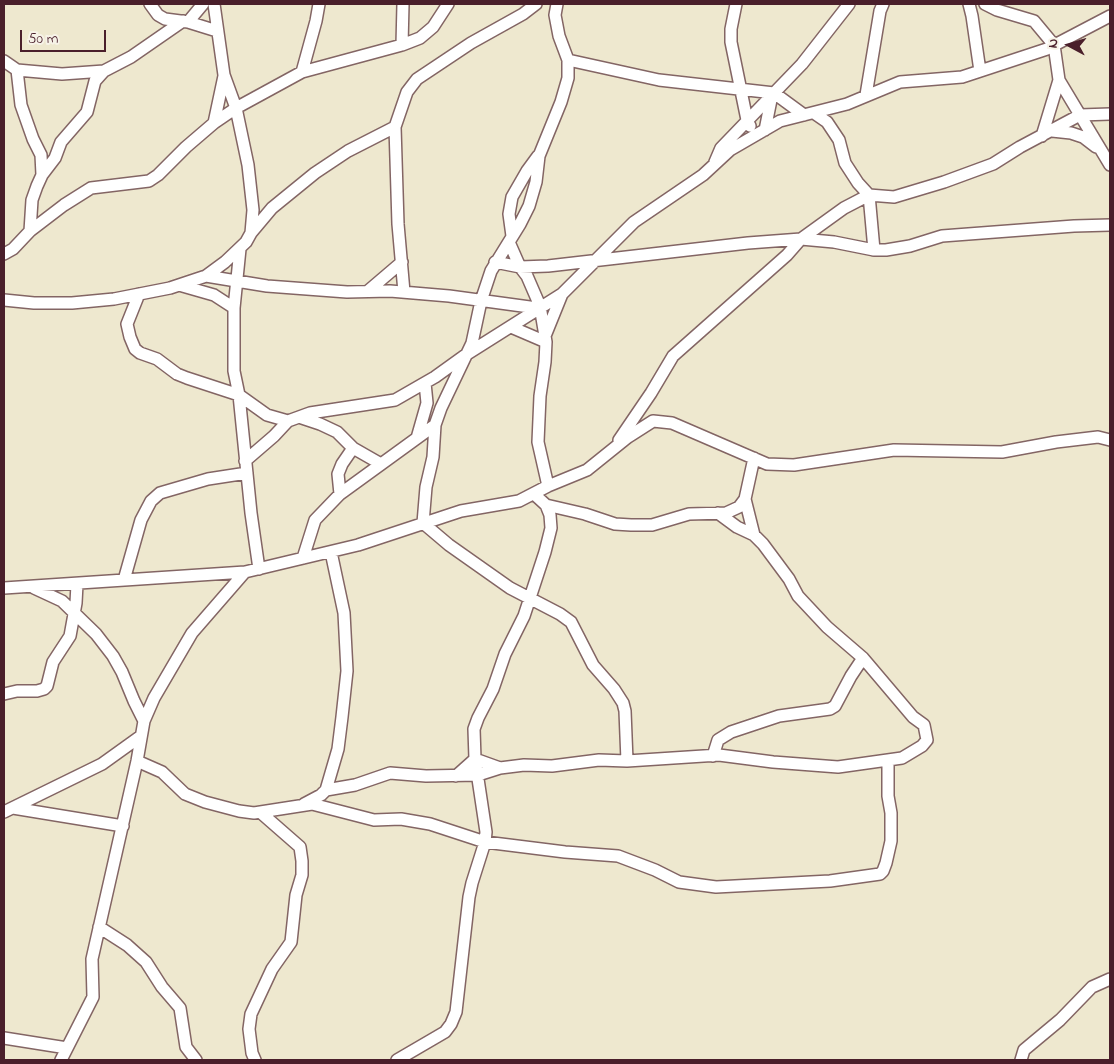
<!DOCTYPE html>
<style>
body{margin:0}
#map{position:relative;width:1114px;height:1064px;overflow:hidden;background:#eee8cf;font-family:"Indie Flower",sans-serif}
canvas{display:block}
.frame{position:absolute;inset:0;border:5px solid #4a1f2b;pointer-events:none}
.north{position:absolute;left:1044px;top:20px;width:50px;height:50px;-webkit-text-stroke:4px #f7f3e8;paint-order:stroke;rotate:276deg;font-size:14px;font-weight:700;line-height:20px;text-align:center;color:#4a1f2b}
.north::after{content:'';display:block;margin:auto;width:18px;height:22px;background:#4a1f2b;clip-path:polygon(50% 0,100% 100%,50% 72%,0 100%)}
.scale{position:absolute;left:20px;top:30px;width:86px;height:22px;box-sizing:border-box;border:2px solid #4a1f2b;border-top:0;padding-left:6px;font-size:15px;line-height:18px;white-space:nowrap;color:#4a1f2b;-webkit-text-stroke:4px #f7f3e8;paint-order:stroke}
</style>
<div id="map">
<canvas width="1114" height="1064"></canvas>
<div class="frame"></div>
<div class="north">N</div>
<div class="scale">50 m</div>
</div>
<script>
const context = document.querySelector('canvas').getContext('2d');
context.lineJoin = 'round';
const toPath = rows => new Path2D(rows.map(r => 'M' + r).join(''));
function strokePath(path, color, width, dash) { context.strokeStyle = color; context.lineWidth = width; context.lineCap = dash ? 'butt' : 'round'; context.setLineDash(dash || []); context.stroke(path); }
const minor = toPath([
 [150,4,158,15,165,19,188,22,217,31],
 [557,4,555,15,559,36,568,60,568,78,561,102,539,156,536,182,529,206,520,224,491,271,481,301,472,343,441,408,435,425,433,457,426,487,423,523,449,545,510,588,560,614,571,622,593,665,614,689,623,703,625,711,627,761],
 [736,4,731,29,731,42,747,120,750,126],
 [969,4,972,16,980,71],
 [985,4,997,10,1034,21,1054,45,1059,80,1110,165],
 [188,22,203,4],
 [402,45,403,4],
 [568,60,659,80,774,93,804,115],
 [4,61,17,70,62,74,104,71],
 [17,70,21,105,33,139,41,155,42,175],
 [302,72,316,21,319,4],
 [866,95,880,11,883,4],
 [814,113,827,122,839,140,845,163,858,183,869,195,874,250],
 [214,123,224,76],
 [765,130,772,95],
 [1052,131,1071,133,1083,137,1096,147],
 [1042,136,1059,80],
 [715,162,721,148,802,64,849,4],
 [30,231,32,200,37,186,42,175,55,158,61,142,87,112,95,81,104,71,131,57,183,21],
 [251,233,272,208,315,173,348,151,395,127],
 [512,236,509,214,512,197,527,171,538,156],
 [509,242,520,267,527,276,540,306,546,342,545,362,540,396,538,442,548,486],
 [240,249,234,308,234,371,239,395,251,513,259,569],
 [4,254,13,249,30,231,64,205,91,188,149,181,158,175,186,147,214,123,236,108,302,72,402,45,420,38,433,27,448,4],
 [495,262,520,267,548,266,748,243,801,239,834,242,874,250,886,250,910,246,942,236,1074,226,1110,225],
 [206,276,267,286,347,292,390,291,449,296,537,308],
 [179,285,214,295,234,308],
 [368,291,402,262],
 [404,292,398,224,395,127,407,92,417,79,471,43,523,14,536,4],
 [139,294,127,324,130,337,135,349,140,353,157,359,177,374,187,378,239,395,267,415,288,421],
 [4,300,34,303,72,303,114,299,170,288,206,276,225,262,246,242,251,233,253,210,248,165,236,108,224,75,214,4],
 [511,327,546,342],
 [545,336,562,294],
 [299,417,320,424,337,432,353,448,381,464],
 [417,438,427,403,425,383],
 [619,440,651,393,673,356,787,255,801,239,844,208,869,195,894,197,944,182,993,164,1020,147,1080,115,1110,114],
 [245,461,274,436,288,421,310,413,395,400,435,377,467,354,562,294,634,222,703,175,730,150,780,121,847,104,900,82,962,77,1047,49,1110,16],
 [340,494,338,474,342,464,353,448],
 [745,499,754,535],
 [546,505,585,514,615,524,631,525,652,525,689,514,726,513,739,507,745,499,754,458],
 [303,558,315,520,340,494,435,425],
 [124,580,141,520,151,501,160,493,208,479,247,473],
 [4,588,245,572,358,545,461,511,519,501,548,486,587,470,628,437,653,421,672,423,767,464,794,465,894,450,1002,452,1056,442,1098,437,1110,440],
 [34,588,62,601,96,634,113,656,122,672,134,701,144,721],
 [4,694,17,691,37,691,44,689,47,686,53,662,70,636,76,603,77,584],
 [713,756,718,740,731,732,779,716,830,709,835,706,851,676,863,658],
 [137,761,162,772,185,794,205,802,239,811,254,813,312,804,374,820,401,819,430,824,485,842,565,852,618,856,655,870,679,882,716,887,830,881,880,874,883,871,886,863,891,841,891,813,888,796,888,760],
 [456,776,475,759,500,768],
 [326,790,355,785,390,773,426,776,478,775,500,768,524,765,552,766,599,760,627,761,719,755,773,762,838,767,902,758,922,746,927,740,924,725,913,717,863,658,827,627,798,596,789,579,763,544,754,535,737,527,718,513],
 [304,804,321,795,326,790,338,749,342,717,347,671,344,613,331,552],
 [13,808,123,826],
 [4,812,102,764,141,736],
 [99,927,127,945,146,962,162,987,180,1008,186,1047,196,1060],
 [4,1038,67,1048],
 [61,1060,93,997,92,959,137,761,144,721,154,698,192,633,245,572],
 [255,1060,252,1053,249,1029,251,1014,272,969,291,942,296,895,302,875,302,861,300,847,260,812],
 [397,1060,445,1032,451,1024,456,1012,469,897,472,883,485,842,486,832,475,759,474,729,478,718,493,689,505,654,524,616,545,552,551,528,550,515,546,505,534,494],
 [1021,1060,1024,1050,1060,1020,1092,987,1110,979]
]);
strokePath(minor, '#836564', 14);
strokePath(minor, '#fff', 11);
</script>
